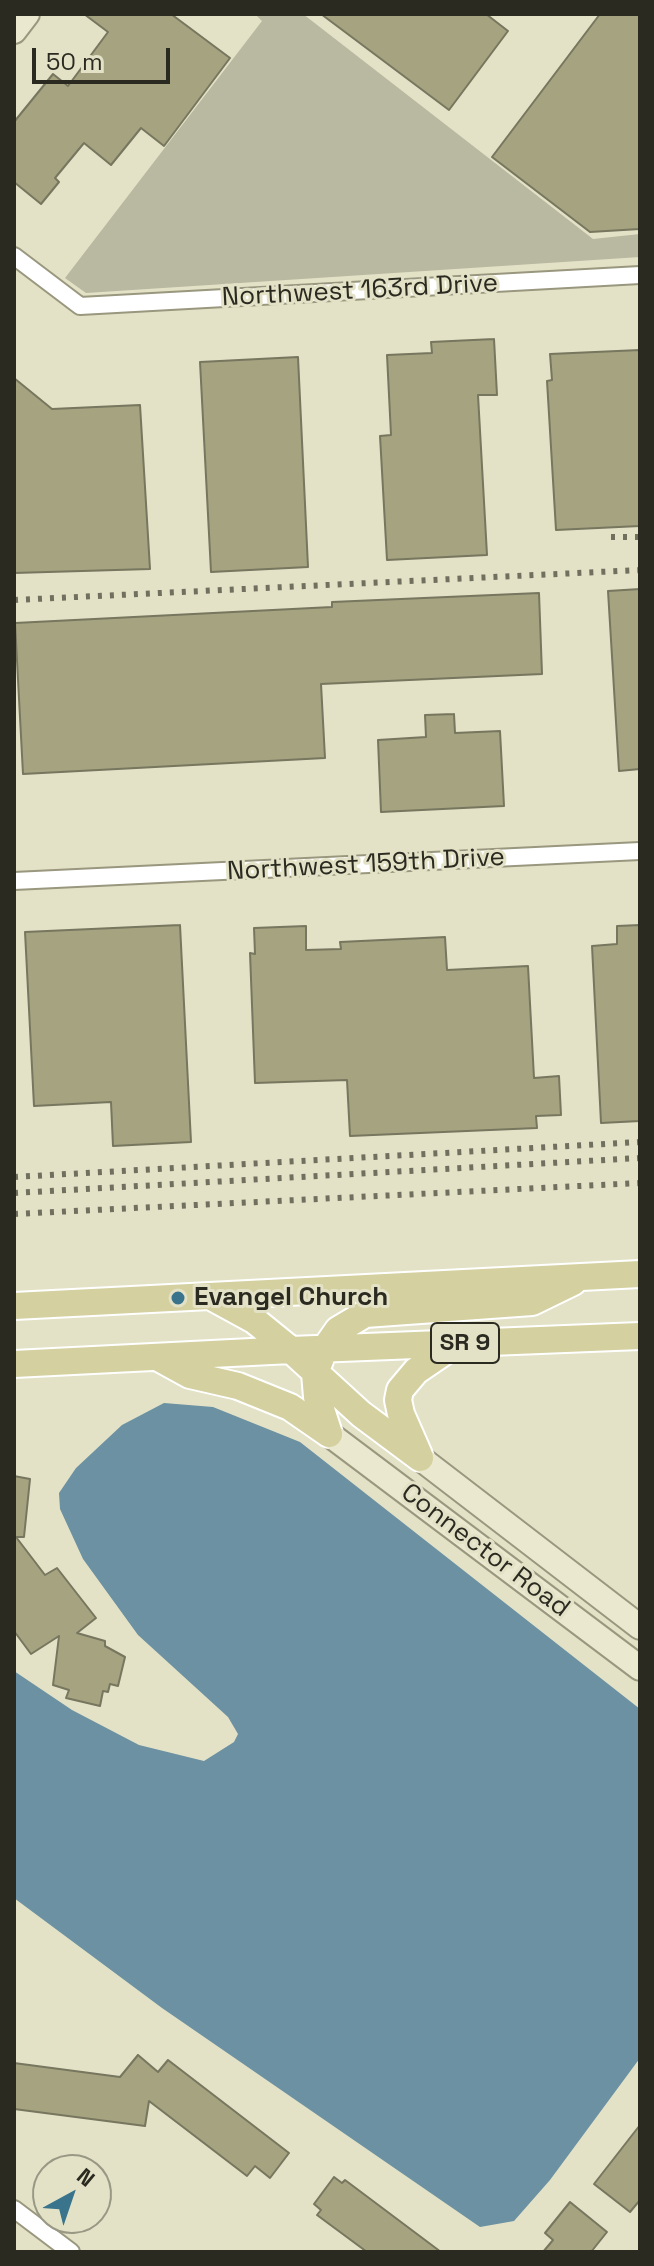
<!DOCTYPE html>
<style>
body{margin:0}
#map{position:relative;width:654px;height:2266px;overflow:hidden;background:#e3e2c7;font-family:"Space Grotesk",sans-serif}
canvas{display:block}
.frame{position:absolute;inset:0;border:16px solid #2b2a20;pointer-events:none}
.north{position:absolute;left:32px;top:2154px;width:80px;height:80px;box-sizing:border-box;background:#e3e2c7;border:2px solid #999884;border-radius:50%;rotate:40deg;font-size:22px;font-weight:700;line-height:32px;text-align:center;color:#2b2a20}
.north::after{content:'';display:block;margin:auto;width:28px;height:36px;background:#39748c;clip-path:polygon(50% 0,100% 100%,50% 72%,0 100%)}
.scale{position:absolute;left:32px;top:48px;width:138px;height:36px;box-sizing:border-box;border:4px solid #2b2a20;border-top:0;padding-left:10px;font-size:24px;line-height:28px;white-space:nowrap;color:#2b2a20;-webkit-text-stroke:6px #e3e2c7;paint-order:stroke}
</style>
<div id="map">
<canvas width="654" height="2266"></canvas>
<div class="frame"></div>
<div class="north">N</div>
<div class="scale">50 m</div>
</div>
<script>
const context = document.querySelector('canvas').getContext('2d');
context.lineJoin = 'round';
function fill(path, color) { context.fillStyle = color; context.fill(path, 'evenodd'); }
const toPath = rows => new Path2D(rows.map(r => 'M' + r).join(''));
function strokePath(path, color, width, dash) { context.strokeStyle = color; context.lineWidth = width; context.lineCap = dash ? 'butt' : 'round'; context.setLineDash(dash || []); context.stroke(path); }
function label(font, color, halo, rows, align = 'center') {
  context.font = font + ' "Space Grotesk",sans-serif'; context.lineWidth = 6; context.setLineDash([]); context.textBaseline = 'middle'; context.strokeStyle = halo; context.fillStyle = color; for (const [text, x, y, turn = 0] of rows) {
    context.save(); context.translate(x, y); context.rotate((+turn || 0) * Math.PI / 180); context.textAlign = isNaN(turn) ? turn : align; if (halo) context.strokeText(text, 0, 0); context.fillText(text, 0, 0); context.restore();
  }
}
const green = toPath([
 [255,14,303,14,593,239,640,234,640,257,86,293,65,278,262,21]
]);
const water = toPath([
 [164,1403,213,1407,300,1442,640,1709,640,2058,550,2180,514,2221,480,2227,162,2008,14,1898,14,1671,72,1710,139,1745,204,1761,234,1742,238,1734,228,1717,138,1635,83,1559,60,1509,59,1493,76,1468,122,1425]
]);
const building = toPath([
 [84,14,171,14,230,58,164,146,141,128,111,165,84,143,55,178,59,182,41,204,14,182,14,122,53,74,68,86,108,32,84,14],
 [321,14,486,14,508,31,449,110,321,14],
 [600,14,640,14,640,229,590,232,492,157,600,14],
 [494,339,497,395,478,395,487,555,387,560,380,436,391,435,387,355,432,353,431,342,494,339],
 [640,350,640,526,556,530,547,381,552,380,550,354,640,350],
 [298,357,308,567,211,572,200,362,298,357],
 [14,378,52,409,140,405,150,569,14,573,14,378],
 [640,589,640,769,619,771,608,591,640,589],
 [539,593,542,674,321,684,325,758,23,774,15,623,332,607,332,602,539,593],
 [454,714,455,733,500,731,504,806,381,812,378,740,426,737,425,715,454,714],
 [180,925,191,1142,113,1146,111,1102,34,1106,25,932,180,925],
 [640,925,640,1121,601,1123,592,946,617,944,617,926,640,925],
 [306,926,306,950,341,949,340,942,445,937,447,970,528,966,534,1078,559,1076,561,1115,536,1116,537,1128,350,1136,347,1080,255,1083,250,953,255,954,254,928,306,926],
 [14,1476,30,1479,24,1537,16,1537,45,1575,57,1568,96,1618,77,1633,105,1641,105,1646,125,1657,118,1686,110,1684,108,1692,103,1691,100,1706,66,1698,69,1690,53,1685,59,1636,31,1654,14,1631,14,1476],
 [138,2055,158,2072,168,2060,289,2153,270,2178,255,2166,247,2176,149,2101,145,2126,14,2109,14,2063,120,2077,138,2055],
 [640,2125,640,2200,630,2212,594,2184,640,2125],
 [334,2177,342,2183,345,2180,441,2252,367,2252,317,2215,321,2210,314,2204,334,2177],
 [570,2202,607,2232,591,2252,543,2252,553,2240,545,2233,570,2202]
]);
const street = toPath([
 [14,256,80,306,640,275],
 [14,881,640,851],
 [14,2209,71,2252]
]);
const secondary = toPath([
 [14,31,27,14],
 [329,1434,640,1668],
 [420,1458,640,1627]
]);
const primary = toPath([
 [210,1296,254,1320,291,1350,361,1414,420,1458],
 [14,1306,640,1274],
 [159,1358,190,1375,238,1386,290,1407,329,1434],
 [14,1364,291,1350,640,1336],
 [329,1434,317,1397,315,1373,324,1350,338,1330,365,1314,532,1302,573,1282],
 [419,1455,401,1414,398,1400,400,1390,416,1371,457,1343]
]);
const rail = toPath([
 [611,537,640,537],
 [14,600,640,570],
 [14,1177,640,1142],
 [14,1193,640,1158],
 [14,1214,640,1183]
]);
const markers = [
 [178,1298,8,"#39748c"]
];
const shields = [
 [465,1343,68]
];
const shieldNames = [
 ["SR 9",465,1343]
];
const streetNames = [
 ["Northwest 163rd Drive",360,291,-3],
 ["Northwest 159th Drive",366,865,-3],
 ["Connector Road",485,1551,37]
];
const poiNames = [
 ["Evangel Church",194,1298]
];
fill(green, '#b9b8a0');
fill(water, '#6b91a2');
fill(building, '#a5a380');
strokePath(building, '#77765e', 2);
strokePath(street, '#99977e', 20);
strokePath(secondary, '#99977e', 28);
strokePath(primary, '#fff', 30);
strokePath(street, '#fff', 16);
strokePath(secondary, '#eae8cf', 24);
strokePath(primary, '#d4d0a0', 26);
strokePath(rail, '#71705f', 6, [4, 8]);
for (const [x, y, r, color] of markers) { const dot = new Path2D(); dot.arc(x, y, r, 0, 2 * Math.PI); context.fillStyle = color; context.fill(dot); strokePath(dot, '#e3e2c7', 3); }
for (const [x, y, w] of shields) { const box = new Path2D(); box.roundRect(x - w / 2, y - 20, w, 40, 6); context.fillStyle = '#e3e2c7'; context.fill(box); strokePath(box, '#2b2a20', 2); }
label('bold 24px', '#2b2a20', null, shieldNames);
label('26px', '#2b2a20', '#e3e2c7', streetNames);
label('bold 26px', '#2b2a20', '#e3e2c7', poiNames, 'left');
</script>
